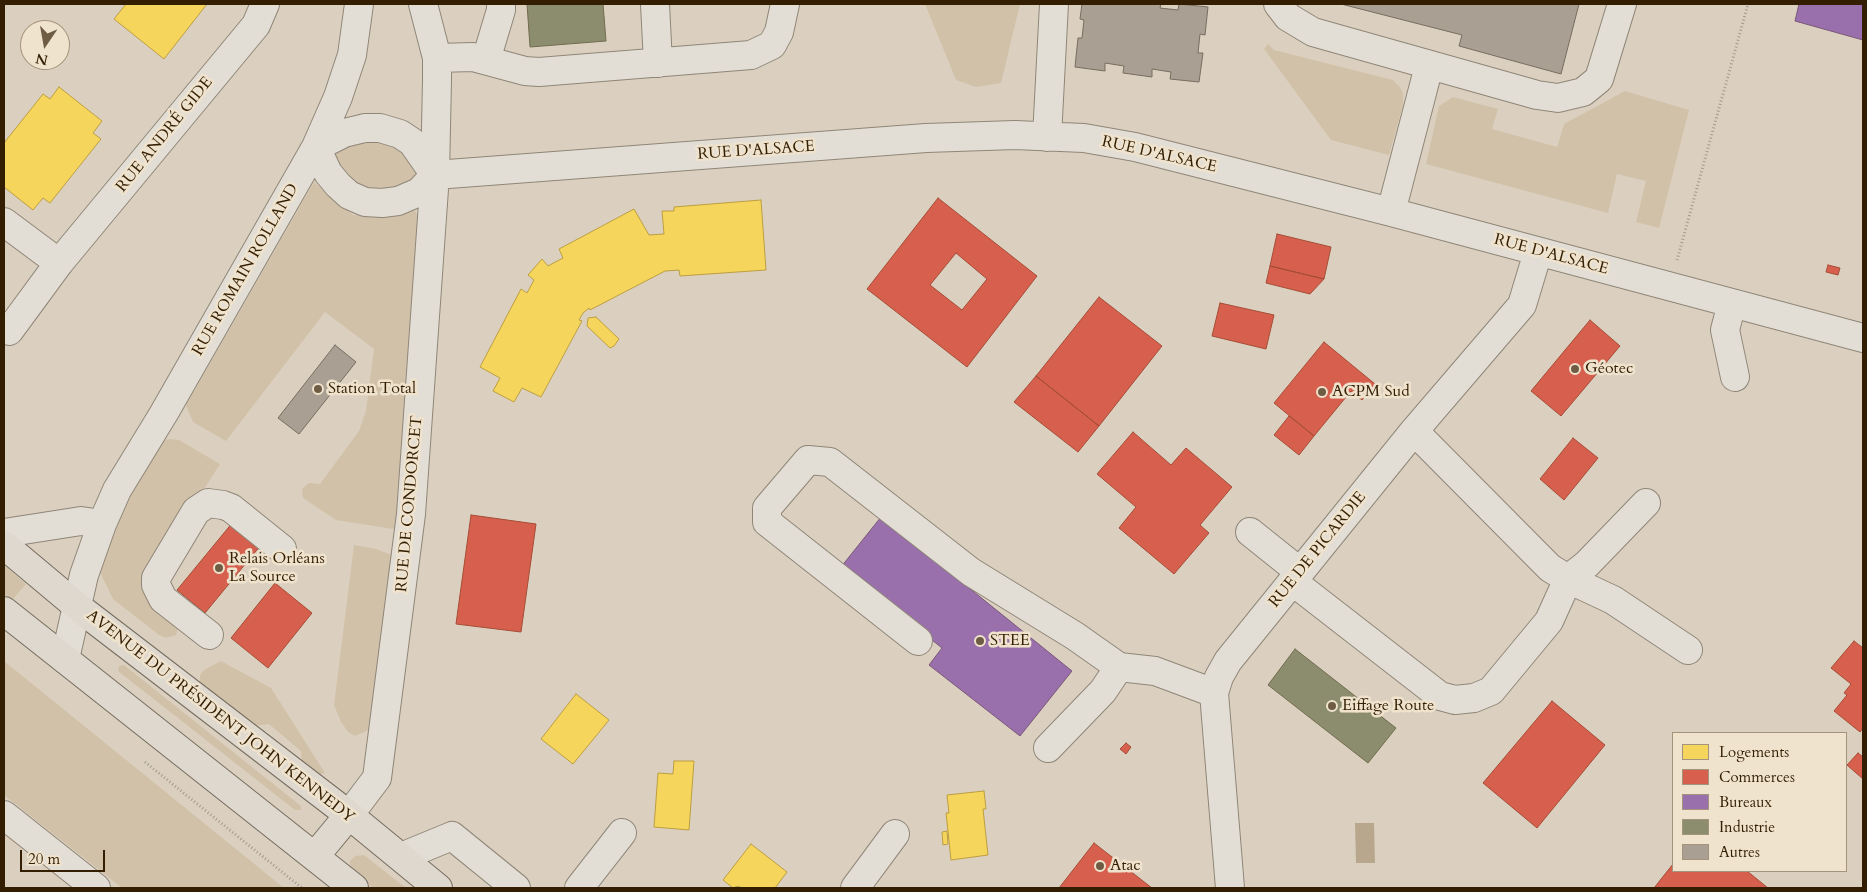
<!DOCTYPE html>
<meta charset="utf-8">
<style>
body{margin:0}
#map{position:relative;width:1867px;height:892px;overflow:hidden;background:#dbd0bf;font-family:Cardo,serif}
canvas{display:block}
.frame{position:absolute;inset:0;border:5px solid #331e02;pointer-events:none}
.legend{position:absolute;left:1672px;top:732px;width:175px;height:140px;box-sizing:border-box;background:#efe3ce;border:1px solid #a4947c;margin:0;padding:6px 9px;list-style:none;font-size:15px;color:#331e02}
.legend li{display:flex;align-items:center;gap:10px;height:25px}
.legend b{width:25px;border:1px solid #a4947c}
.north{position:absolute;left:20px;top:20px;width:50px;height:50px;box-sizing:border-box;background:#efe3ce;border:1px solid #a4947c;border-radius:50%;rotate:192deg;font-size:14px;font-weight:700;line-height:20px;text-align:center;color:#331e02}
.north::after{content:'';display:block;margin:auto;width:18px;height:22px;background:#6e5c44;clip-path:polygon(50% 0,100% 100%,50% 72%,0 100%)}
.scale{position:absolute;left:20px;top:850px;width:85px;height:22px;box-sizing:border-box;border:2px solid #331e02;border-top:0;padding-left:6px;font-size:15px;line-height:18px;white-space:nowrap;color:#331e02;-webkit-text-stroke:4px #efe3ce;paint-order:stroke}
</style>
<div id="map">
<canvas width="1867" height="892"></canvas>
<div class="frame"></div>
<ul class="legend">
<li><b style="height:14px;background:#f6d55c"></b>Logements</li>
<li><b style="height:14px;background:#d6604d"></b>Commerces</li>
<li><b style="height:14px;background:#9970ab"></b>Bureaux</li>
<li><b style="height:14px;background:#8c8c6e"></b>Industrie</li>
<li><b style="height:14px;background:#a9a093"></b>Autres</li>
</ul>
<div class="north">N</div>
<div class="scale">20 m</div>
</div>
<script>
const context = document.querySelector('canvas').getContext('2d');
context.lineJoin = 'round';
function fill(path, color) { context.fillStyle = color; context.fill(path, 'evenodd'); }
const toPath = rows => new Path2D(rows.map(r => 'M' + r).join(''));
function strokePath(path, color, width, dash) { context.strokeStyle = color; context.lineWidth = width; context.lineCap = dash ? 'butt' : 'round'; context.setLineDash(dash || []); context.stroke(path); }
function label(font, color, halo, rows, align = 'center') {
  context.font = font + ' Cardo,serif'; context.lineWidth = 5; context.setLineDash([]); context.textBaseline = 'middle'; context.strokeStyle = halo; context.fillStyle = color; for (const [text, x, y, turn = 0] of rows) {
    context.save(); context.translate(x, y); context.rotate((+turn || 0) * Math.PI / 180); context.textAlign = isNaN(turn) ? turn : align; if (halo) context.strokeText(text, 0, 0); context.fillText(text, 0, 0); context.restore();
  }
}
const green = toPath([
 [925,4,1020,4,1001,83,976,87,956,80],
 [1268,44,1274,50,1393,80,1399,86,1403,93,1403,105,1389,155,1331,140,1264,49],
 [1625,91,1689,110,1659,228,1636,222,1646,181,1617,174,1608,213,1426,164,1439,106,1453,97,1498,109,1492,129,1557,147,1564,124],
 [381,138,397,146,417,168,417,175,398,189,370,191,342,177,333,153,340,146],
 [314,182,353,215,383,217,413,208,422,222,404,519,393,529,336,520,303,498,302,489,309,483,320,484,359,431,366,411,374,349,325,312,226,441,193,422,186,405],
 [171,439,179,440,220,464,152,571,178,627,176,635,166,638,159,635,113,599,99,570,118,517,160,445,165,440],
 [354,545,376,549,392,555,397,562,371,729,355,736,348,732,341,722,334,705],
 [4,565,26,584,12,600,4,594],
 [4,661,284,888,122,888,4,795],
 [221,661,271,688,325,773,318,775,302,765,301,751,269,724,253,726,200,686,200,675,204,670],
 [124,665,301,806,301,810,295,810,118,671,119,666],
 [364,855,406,888,373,888,350,871,350,861,355,856]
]);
const water = toPath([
 [1355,823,1374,823,1375,863,1356,863]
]);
const homes = toPath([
 [126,4,207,4,164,59,114,19,126,4],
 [59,87,102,121,93,133,101,139,50,203,43,198,33,210,4,187,4,143,43,94,50,99,59,87],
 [761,200,766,270,680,276,679,270,665,271,590,310,589,308,583,313,579,320,582,321,541,397,522,388,514,402,493,391,500,378,480,367,521,289,527,293,534,280,528,275,542,259,548,266,563,258,559,249,634,209,649,235,664,234,662,211,674,211,674,207,761,200],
 [596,317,619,339,614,346,610,348,587,326,588,318,596,317],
 [576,694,609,720,573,764,541,739,576,694],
 [674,761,694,761,689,830,654,827,658,773,673,774,674,761],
 [984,791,986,809,983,809,988,855,951,860,946,813,949,813,947,795,984,791],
 [947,831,948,844,943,845,942,832,947,831],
 [751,844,787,872,775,888,742,888,738,886,733,888,723,880,751,844]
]);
const shops = toPath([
 [938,198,1037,276,967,367,867,289,938,198],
 [956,253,987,279,962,310,930,285,956,253],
 [1277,234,1331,247,1324,279,1270,266,1277,234],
 [1828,265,1840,268,1838,275,1826,272,1828,265],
 [1270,266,1324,279,1310,294,1266,283,1270,266],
 [1099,297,1162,346,1099,426,1036,376,1099,297],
 [1220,303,1274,315,1266,349,1212,336,1220,303],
 [1590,320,1620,346,1561,416,1531,391,1590,320],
 [1324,342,1375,384,1362,400,1351,391,1314,436,1274,403,1324,342],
 [1036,376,1099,426,1078,452,1014,402,1036,376],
 [1289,416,1314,436,1299,455,1274,435,1289,416],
 [1133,432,1171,465,1186,448,1232,487,1200,525,1209,533,1174,574,1119,528,1136,507,1097,474,1133,432],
 [1573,438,1598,458,1564,500,1540,479,1573,438],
 [471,515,536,524,521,632,456,624,471,515],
 [233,522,261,545,205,613,177,590,233,522],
 [275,583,312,613,268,668,231,638,275,583],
 [1854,641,1863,648,1863,728,1860,732,1834,711,1847,695,1844,693,1851,684,1831,668,1854,641],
 [1552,701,1605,745,1537,828,1483,783,1552,701],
 [1126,743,1131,747,1126,754,1120,749,1126,743],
 [1858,753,1863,757,1863,779,1847,765,1858,753],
 [1094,843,1152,888,1059,888,1094,843],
 [1673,864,1673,871,1747,871,1768,888,1654,888,1673,864]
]);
const offices = toPath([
 [1799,4,1863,4,1863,40,1795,21,1799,4],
 [881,517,1072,671,1020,736,929,665,942,648,841,567,881,517]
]);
const industry = toPath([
 [527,4,603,4,606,41,530,47,527,4],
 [1295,649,1396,728,1368,763,1268,685,1295,649]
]);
const building = toPath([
 [1082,4,1161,4,1160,8,1178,10,1179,4,1208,7,1205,35,1200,34,1198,53,1203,53,1199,82,1170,79,1171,72,1152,69,1152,77,1123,73,1124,66,1105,63,1105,71,1075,67,1078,38,1082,38,1084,20,1080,19,1082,4],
 [1341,4,1579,4,1561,74,1459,46,1462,35,1341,4],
 [335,345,356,362,299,434,278,418,335,345]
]);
const path = toPath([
 [1677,260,1748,4],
 [145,762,302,888]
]);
const minor = toPath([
 [655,4,658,63],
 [1278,4,1288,17,1313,32,1537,95,1558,98,1583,92,1599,79,1622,4],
 [437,58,473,57,525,71,539,72,751,55,772,45,779,32,785,4],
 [486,60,501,10,501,4],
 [365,128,380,128,400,134,412,142,435,175,419,192,398,201,382,203,365,202,349,195,338,185,328,173,316,147,344,133,365,128],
 [1047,137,1054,4],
 [435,175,926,138,1015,135,1084,138,1135,147,1391,212,1863,338],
 [1391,212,1429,66],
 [4,222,59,263],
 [1732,303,1725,330,1735,377],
 [4,327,9,331,59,263,256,25,265,4],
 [1646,503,1587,564,1568,579,1613,600,1688,650],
 [1250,532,1300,572],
 [4,533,81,521,102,524],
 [1292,581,1440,696,1455,700,1474,698,1491,691,1549,621,1568,579,1550,568,1414,431],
 [209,635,163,599,156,585,156,578,196,511,208,503,223,505,231,508,282,549],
 [918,641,767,522,767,508,808,460,830,462,971,572,1075,636,1119,667,1155,671,1214,693],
 [65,659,84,575,102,524,117,490,164,413,316,147,338,97,352,55,359,4],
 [1048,748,1103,691,1119,667],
 [4,815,96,888],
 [349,815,377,778,411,514,435,175,437,80,437,58,423,4],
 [401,857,452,836,516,888],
 [579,888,622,833],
 [855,888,895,834],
 [1230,888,1214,693,1219,677,1228,661,1414,431,1522,305,1538,252]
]);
const major = toPath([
 [4,545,78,607,349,815,438,888],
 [4,611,354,888],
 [315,856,349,815]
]);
const markers = [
 [1575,369,5,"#6e5c44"],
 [318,389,5,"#6e5c44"],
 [1322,392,5,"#6e5c44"],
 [219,568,5,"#6e5c44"],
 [980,641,5,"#6e5c44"],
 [1332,706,5,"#6e5c44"],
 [1100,866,5,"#6e5c44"]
];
const streetNames = [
 ["RUE ANDRÉ GIDE",165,135,-51],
 ["RUE D'ALSACE",756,151,-4],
 ["RUE D'ALSACE",1159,155,13],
 ["RUE D'ALSACE",1551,255,15],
 ["RUE ROMAIN ROLLAND",246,270,-60],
 ["RUE DE CONDORCET",410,504,-85],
 ["RUE DE PICARDIE",1318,550,-51],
 ["AVENUE DU PRÉSIDENT JOHN KENNEDY",220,717,38]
];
const poiNames = [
 ["Géotec",1585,369],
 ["Station Total",328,389],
 ["ACPM Sud",1332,392],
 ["Relais Orléans",229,559],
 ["La Source",229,577],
 ["STEE",990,641],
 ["Eiffage Route",1342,706],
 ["Atac",1110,866]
];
fill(green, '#d1c1a8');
fill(water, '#b8a78d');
fill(homes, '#f6d55c');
strokePath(homes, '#bc9e41', 1);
fill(shops, '#d6604d');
strokePath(shops, '#a54c36', 1);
fill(offices, '#9970ab');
strokePath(offices, '#7a5778', 1);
fill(industry, '#8c8c6e');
strokePath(industry, '#716b4e', 1);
fill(building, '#a9a093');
strokePath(building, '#766d60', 1);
strokePath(minor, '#8f8678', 30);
strokePath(major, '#766d60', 30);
strokePath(path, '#a19a91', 3, [1, 2.5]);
strokePath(minor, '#e3ded5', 28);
strokePath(major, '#ded8ce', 28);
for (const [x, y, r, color] of markers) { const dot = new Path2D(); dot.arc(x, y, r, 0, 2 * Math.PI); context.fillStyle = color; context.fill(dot); strokePath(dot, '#efe3ce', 2); }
label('16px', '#331e02', '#efe3ce', streetNames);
label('16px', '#331e02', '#efe3ce', poiNames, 'left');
</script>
